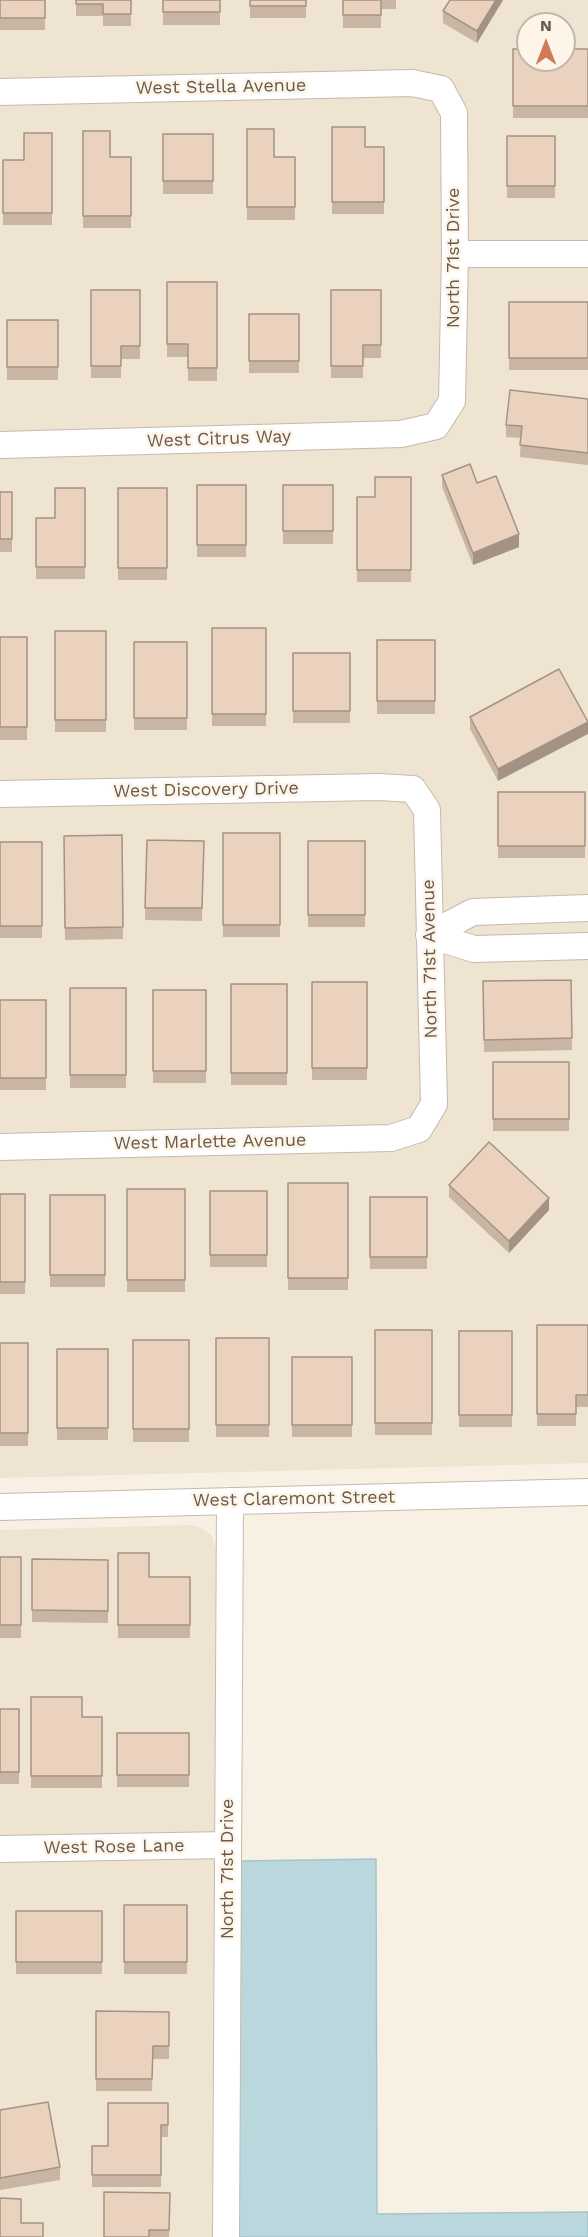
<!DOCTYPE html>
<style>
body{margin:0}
#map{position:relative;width:588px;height:2237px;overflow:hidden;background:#f8f1e3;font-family:"Work Sans",sans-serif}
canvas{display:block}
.north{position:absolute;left:516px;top:12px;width:60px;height:60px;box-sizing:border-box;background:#fcf5e8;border:2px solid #c2b7aa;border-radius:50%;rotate:0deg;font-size:16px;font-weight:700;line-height:24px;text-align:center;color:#6c594d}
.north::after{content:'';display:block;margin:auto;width:21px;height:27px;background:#d17958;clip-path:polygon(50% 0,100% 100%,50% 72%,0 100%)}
</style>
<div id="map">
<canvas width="588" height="2237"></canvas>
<div class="north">N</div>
</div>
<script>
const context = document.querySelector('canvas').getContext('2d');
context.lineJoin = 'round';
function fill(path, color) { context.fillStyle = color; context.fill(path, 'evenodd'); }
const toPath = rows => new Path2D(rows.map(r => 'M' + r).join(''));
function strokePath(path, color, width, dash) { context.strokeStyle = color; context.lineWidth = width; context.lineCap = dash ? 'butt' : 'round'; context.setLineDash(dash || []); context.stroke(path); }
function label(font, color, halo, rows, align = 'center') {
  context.font = font + ' "Work Sans",sans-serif'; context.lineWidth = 5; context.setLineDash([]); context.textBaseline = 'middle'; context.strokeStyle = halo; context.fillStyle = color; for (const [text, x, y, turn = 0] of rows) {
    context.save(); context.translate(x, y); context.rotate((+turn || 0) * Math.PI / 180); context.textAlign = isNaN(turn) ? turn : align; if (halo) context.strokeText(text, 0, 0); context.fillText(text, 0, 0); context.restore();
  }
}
const residential = toPath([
 [0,0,588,0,588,1463,0,1478],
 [528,24,564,24,564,60,528,60],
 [192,1525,204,1529,213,1537,216,1549,212,2237,0,2237,0,1530]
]);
const water = toPath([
 [376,1859,377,2214,588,2212,588,2237,238,2237,241,1861,376,1859]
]);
const street = toPath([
 [0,92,412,83,441,89,454,113,455,254,452,401,436,426,401,434,0,445],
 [455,254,588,254],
 [0,794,379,787,413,789,427,810,434,1104,419,1129,391,1138,0,1147],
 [429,935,473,912,588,908],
 [429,935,474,949,588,946],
 [0,1507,588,1492],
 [0,1849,228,1845],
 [226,2237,230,1501]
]);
const wall = toPath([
 [0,0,45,0,45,30,0,30],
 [76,0,131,0,131,26,103,26,103,16,76,16],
 [163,0,220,0,220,25,163,25],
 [250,0,306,0,306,18,250,18],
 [343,0,396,0,396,9,381,9,381,28,343,28],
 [450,0,503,0,477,43,443,23,443,11],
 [513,49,588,49,588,118,513,118],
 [332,127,365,147,384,147,384,214,332,214],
 [247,129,274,157,295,157,295,220,247,220],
 [83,131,110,157,131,157,131,228,83,228],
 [52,133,52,225,3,225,3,160,24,160],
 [163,134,213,134,213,194,163,194],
 [507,136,555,136,555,198,507,198],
 [167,282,217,282,217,381,188,381,188,357,167,357],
 [91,290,140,290,140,359,121,359,121,378,91,378],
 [331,290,381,290,381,358,363,358,363,378,331,378],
 [509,302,588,302,588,370,509,370],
 [249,314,299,314,299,373,249,373],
 [7,320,58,320,58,380,7,380],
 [588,399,588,465,520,457,521,438,506,437,506,425],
 [442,475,477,483,519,547,473,565,442,487],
 [411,477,411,582,357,582,357,497,375,497],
 [197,485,246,485,246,557,197,557],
 [283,485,333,485,333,544,283,544],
 [85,488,85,579,36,579,36,518,55,518],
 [118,488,167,488,167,580,118,580],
 [0,492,12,492,12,552,0,552],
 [212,628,266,628,266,726,212,726],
 [55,631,106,631,106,732,55,732],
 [0,637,27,637,27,740,0,740],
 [377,640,435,640,435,714,377,714],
 [134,642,187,642,187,730,134,730],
 [293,653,350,653,350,723,293,723],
 [559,669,498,781,470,729,470,717],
 [498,792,585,792,585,858,498,858],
 [223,833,280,833,280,937,223,937],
 [122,835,123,939,65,940,64,836],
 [147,840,204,841,202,921,145,920],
 [308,841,365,841,365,927,308,927],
 [0,842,42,842,42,938,0,938],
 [571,980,572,1050,484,1052,483,981],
 [312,982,367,982,367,1080,312,1080],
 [231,984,287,984,287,1085,231,1085],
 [70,988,126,988,126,1088,70,1088],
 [153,990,206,990,206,1083,153,1083],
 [0,1000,46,1000,46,1090,0,1090],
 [493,1062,569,1062,569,1131,493,1131],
 [288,1183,348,1183,348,1290,288,1290],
 [449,1185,549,1210,509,1253,449,1197],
 [127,1189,185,1189,185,1292,127,1292],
 [210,1191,267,1191,267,1267,210,1267],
 [0,1194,25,1194,25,1294,0,1294],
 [50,1195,105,1195,105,1287,50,1287],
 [370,1197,427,1197,427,1269,370,1269],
 [537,1325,588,1325,588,1407,576,1407,576,1426,537,1426],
 [375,1330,432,1330,432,1435,375,1435],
 [459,1331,512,1331,512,1427,459,1427],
 [216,1338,269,1338,269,1437,216,1437],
 [133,1340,189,1340,189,1442,133,1442],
 [0,1343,28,1343,28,1446,0,1446],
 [57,1349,108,1349,108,1440,57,1440],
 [292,1357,352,1357,352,1437,292,1437],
 [118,1553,149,1577,190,1577,190,1638,118,1638],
 [0,1557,21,1557,21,1638,0,1638],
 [32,1559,108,1560,108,1623,32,1622],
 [31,1697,82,1717,102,1717,102,1788,31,1788],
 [0,1709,19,1709,19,1784,0,1784],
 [117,1733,189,1733,189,1787,117,1787],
 [124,1905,187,1905,187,1974,124,1974],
 [16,1911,102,1911,102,1974,16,1974],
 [96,2011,169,2012,169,2059,153,2059,152,2091,96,2091],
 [168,2103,168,2137,161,2137,161,2187,92,2187,92,2146,108,2146],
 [0,2110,60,2167,60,2180,0,2190],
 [170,2193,169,2237,104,2237]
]);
const shadedWall = toPath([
 [496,0,503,0,477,43,477,31],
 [519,534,519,547,473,565,473,553],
 [588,722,588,734,498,781,498,769],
 [549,1198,549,1210,509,1253,509,1241]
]);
const building = toPath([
 [0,0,45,0,45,18,0,18,0,0],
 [76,0,131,0,131,14,103,14,103,4,76,4,76,0],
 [163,0,220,0,220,12,163,12,163,0],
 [250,0,306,0,306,6,250,6,250,0],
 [343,0,381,0,381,15,343,15,343,0],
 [450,0,496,0,477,31,443,11,450,0],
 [513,49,528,49,528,60,564,60,564,49,588,49,588,106,513,106,513,49],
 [332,127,365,127,365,147,384,147,384,202,332,202,332,127],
 [247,129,274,129,274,157,295,157,295,207,247,207,247,129],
 [83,131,110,131,110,157,131,157,131,216,83,216,83,131],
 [24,133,52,133,52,213,3,213,3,160,24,160,24,133],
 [163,134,213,134,213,181,163,181,163,134],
 [507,136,555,136,555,186,507,186,507,136],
 [167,282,217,282,217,368,188,368,188,344,167,344,167,282],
 [91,290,140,290,140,346,121,346,121,366,91,366,91,290],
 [331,290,381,290,381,345,363,345,363,366,331,366,331,290],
 [509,302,588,302,588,358,509,358,509,302],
 [249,314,299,314,299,361,249,361,249,314],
 [7,320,58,320,58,367,7,367,7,320],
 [510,390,588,399,588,453,520,445,522,426,506,425,510,390],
 [470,464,477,483,496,476,519,534,473,553,442,475,470,464],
 [375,477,411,477,411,570,357,570,357,497,375,497,375,477],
 [197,485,246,485,246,545,197,545,197,485],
 [283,485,333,485,333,531,283,531,283,485],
 [55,488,85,488,85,567,36,567,36,518,55,518,55,488],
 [118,488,167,488,167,568,118,568,118,488],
 [0,492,12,492,12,539,0,539,0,492],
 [212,628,266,628,266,714,212,714,212,628],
 [55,631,106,631,106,720,55,720,55,631],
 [0,637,27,637,27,727,0,727,0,637],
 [377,640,435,640,435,701,377,701,377,640],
 [134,642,187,642,187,718,134,718,134,642],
 [293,653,350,653,350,711,293,711,293,653],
 [559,669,588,722,498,769,470,717,559,669],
 [498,792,585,792,585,846,498,846,498,792],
 [223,833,280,833,280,925,223,925,223,833],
 [122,835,123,927,65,928,64,836,122,835],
 [147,840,204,841,202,908,145,908,147,840],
 [308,841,365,841,365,915,308,915,308,841],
 [0,842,42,842,42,926,0,926,0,842],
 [571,980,572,1038,484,1040,483,981,571,980],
 [312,982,367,982,367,1068,312,1068,312,982],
 [231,984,287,984,287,1073,231,1073,231,984],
 [70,988,126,988,126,1075,70,1075,70,988],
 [153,990,206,990,206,1071,153,1071,153,990],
 [0,1000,46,1000,46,1078,0,1078,0,1000],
 [493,1062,569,1062,569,1119,493,1119,493,1062],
 [489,1142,549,1198,509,1241,449,1185,489,1142],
 [288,1183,348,1183,348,1278,288,1278,288,1183],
 [127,1189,185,1189,185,1280,127,1280,127,1189],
 [210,1191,267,1191,267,1255,210,1255,210,1191],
 [0,1194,25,1194,25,1282,0,1282,0,1194],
 [50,1195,105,1195,105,1275,50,1275,50,1195],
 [370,1197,427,1197,427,1257,370,1257,370,1197],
 [537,1325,588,1325,588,1395,576,1395,576,1414,537,1414,537,1325],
 [375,1330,432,1330,432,1423,375,1423,375,1330],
 [459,1331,512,1331,512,1415,459,1415,459,1331],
 [216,1338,269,1338,269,1425,216,1425,216,1338],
 [133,1340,189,1340,189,1429,133,1429,133,1340],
 [0,1343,28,1343,28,1433,0,1433,0,1343],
 [57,1349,108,1349,108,1428,57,1428,57,1349],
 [292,1357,352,1357,352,1425,292,1425,292,1357],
 [118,1553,149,1553,149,1577,190,1577,190,1625,118,1625,118,1553],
 [0,1557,21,1557,21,1625,0,1625,0,1557],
 [32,1559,108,1560,108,1611,32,1610,32,1559],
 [31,1697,82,1697,82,1717,102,1717,102,1776,31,1776,31,1697],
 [0,1709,19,1709,19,1772,0,1772,0,1709],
 [117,1733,189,1733,189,1775,117,1775,117,1733],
 [124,1905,187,1905,187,1962,124,1962,124,1905],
 [16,1911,102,1911,102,1962,16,1962,16,1911],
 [96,2011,169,2012,169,2046,153,2046,152,2079,96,2079,96,2011],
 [48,2102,60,2167,0,2178,0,2110,48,2102],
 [108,2103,168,2103,168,2125,161,2125,161,2175,92,2175,92,2146,108,2146,108,2103],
 [104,2192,170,2193,169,2230,149,2230,149,2237,104,2237,104,2192],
 [0,2198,21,2199,21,2223,43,2223,43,2237,0,2237,0,2198]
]);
const streetNames = [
 ["West Stella Avenue",221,87,-1],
 ["North 71st Drive",454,258,-90],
 ["West Citrus Way",219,439,-2],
 ["West Discovery Drive",206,790,-1],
 ["North 71st Avenue",430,959,-91],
 ["West Marlette Avenue",210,1142,-1],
 ["West Claremont Street",294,1499,-1],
 ["West Rose Lane",114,1847,-1],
 ["North 71st Drive",228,1869,-90]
];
fill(residential, '#efe3d2');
fill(water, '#bad7de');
strokePath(water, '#a2c6cf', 1.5);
strokePath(street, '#c7b9ac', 28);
strokePath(street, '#fff', 26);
fill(wall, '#c9b5a3');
fill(shadedWall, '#a49385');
fill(building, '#ead2be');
strokePath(building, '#a49385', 1.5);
label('18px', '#6c594d', '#fcf5e8', streetNames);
</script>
